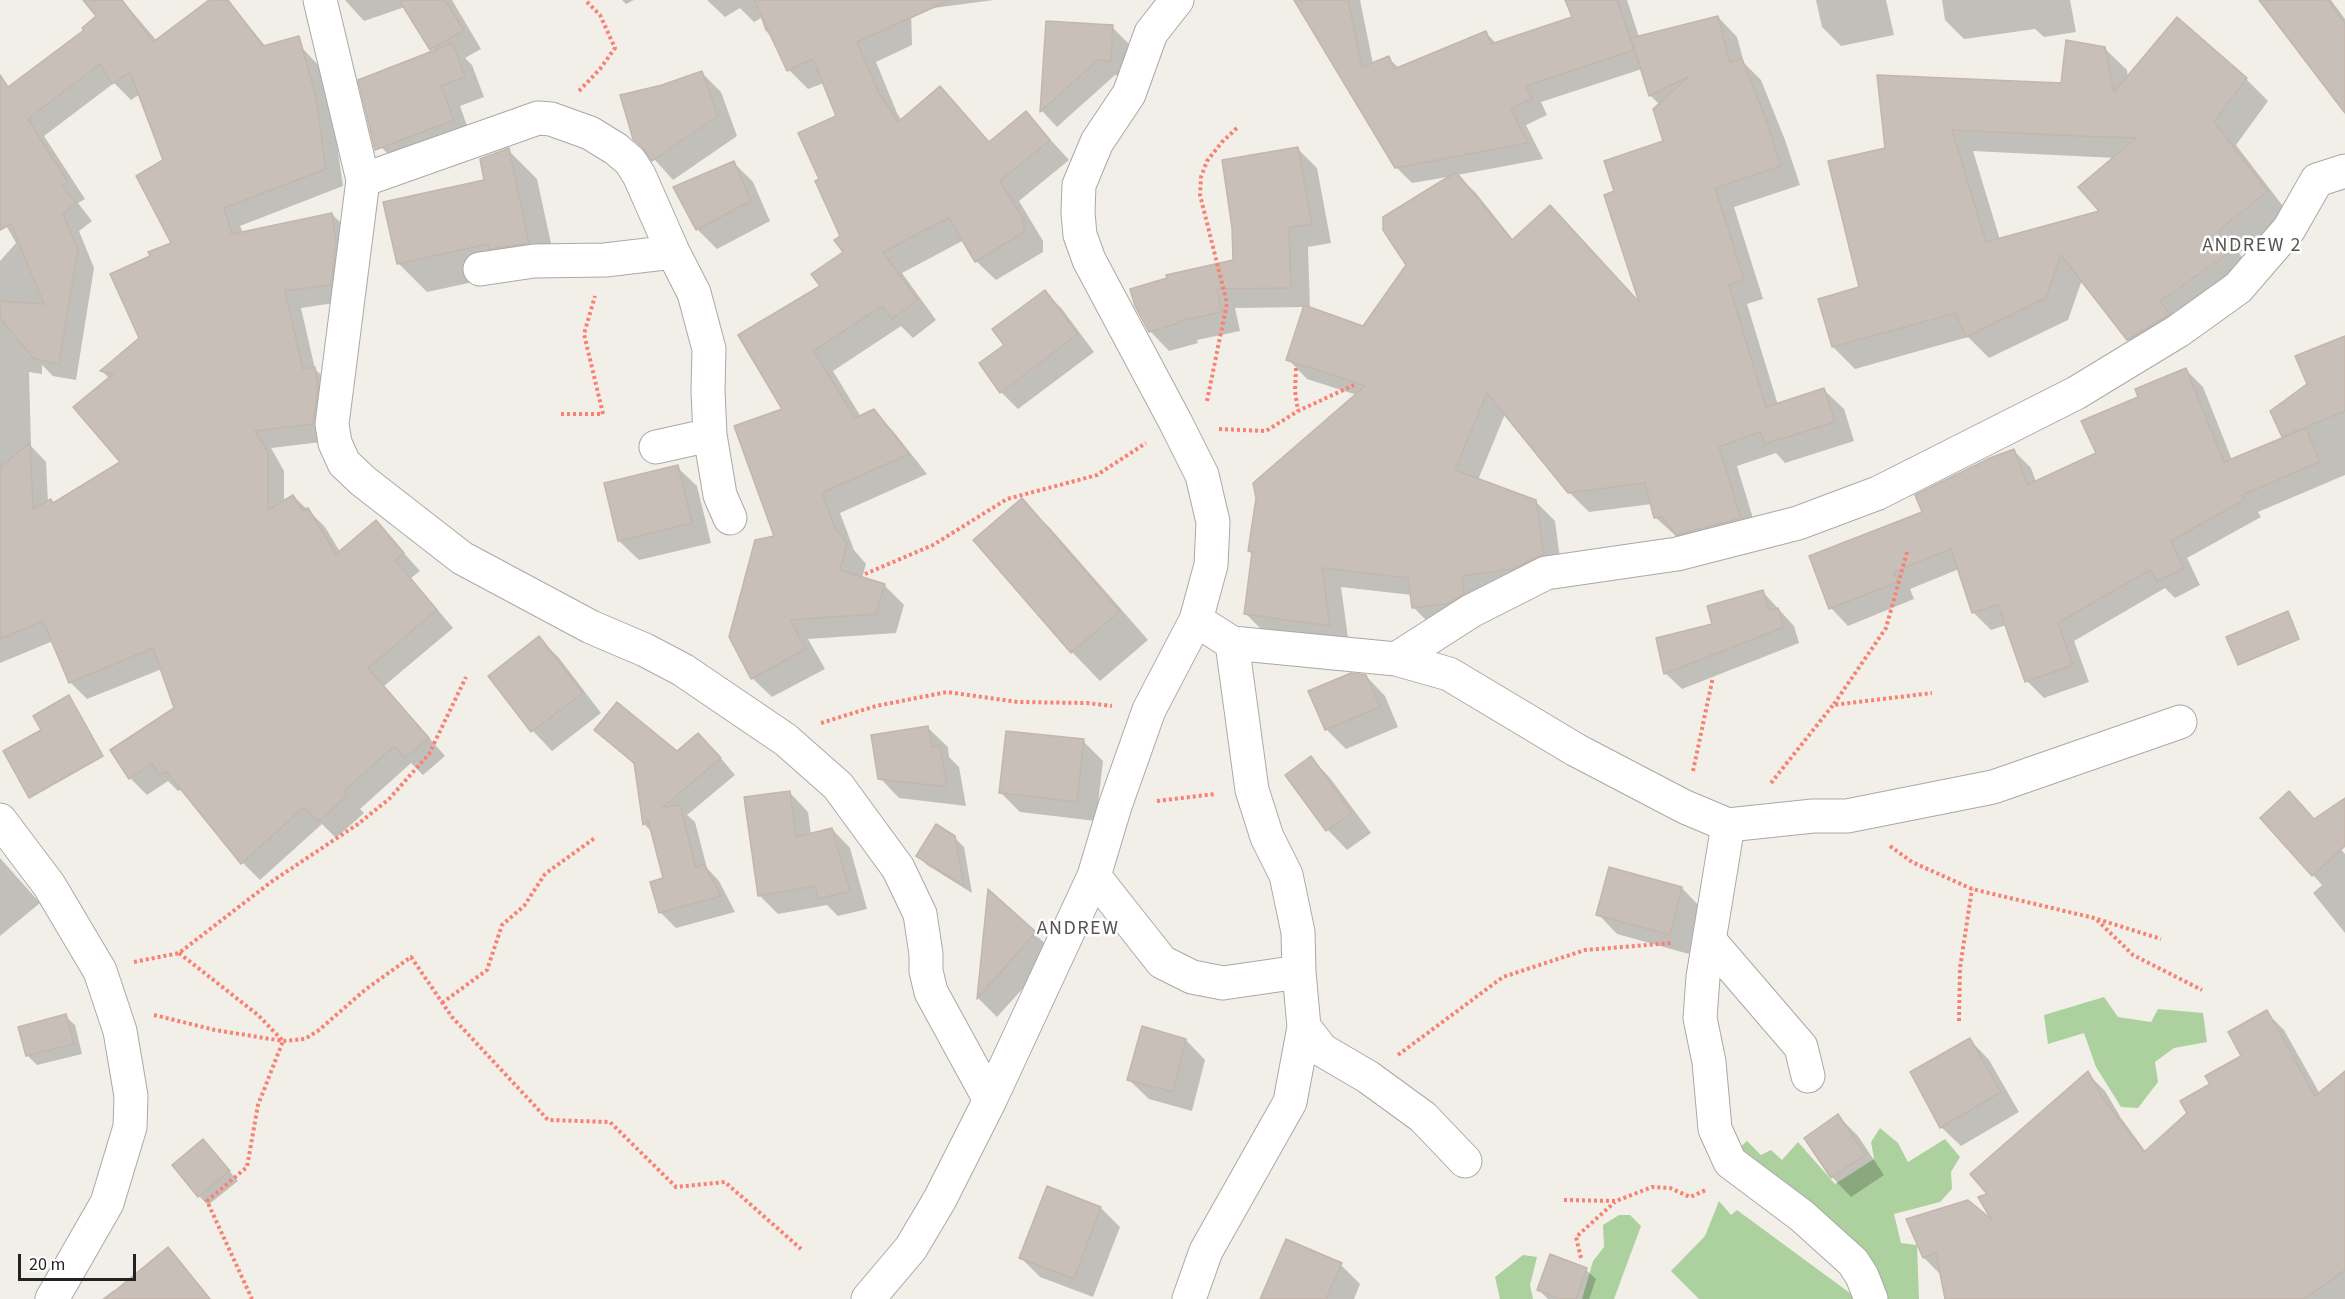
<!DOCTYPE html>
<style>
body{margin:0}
#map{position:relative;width:2345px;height:1299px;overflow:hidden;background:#f2efe9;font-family:"Source Sans 3",sans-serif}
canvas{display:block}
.scale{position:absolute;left:18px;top:1254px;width:118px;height:27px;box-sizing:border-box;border:3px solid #222;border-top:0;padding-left:8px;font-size:18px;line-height:21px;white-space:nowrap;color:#222;-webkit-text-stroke:4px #fff;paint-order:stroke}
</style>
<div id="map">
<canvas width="2345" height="1299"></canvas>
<div class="scale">20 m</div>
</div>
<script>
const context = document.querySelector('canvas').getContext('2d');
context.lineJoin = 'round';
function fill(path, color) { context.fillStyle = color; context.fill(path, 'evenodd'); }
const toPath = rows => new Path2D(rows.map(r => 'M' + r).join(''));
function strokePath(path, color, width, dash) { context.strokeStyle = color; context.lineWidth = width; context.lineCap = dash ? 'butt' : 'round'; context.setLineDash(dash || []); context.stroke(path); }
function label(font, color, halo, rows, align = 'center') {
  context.font = font + ' "Source Sans 3",sans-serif'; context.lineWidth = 5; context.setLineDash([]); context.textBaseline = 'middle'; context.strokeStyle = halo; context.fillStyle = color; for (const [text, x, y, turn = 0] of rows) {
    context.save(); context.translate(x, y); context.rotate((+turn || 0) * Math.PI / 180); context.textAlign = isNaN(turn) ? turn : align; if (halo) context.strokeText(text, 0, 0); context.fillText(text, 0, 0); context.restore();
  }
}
const forest = toPath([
 [2104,997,2118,1017,2151,1022,2158,1009,2203,1013,2207,1042,2174,1048,2155,1062,2158,1082,2138,1108,2121,1107,2096,1067,2084,1033,2048,1044,2044,1015],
 [1880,1128,1898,1143,1908,1162,1945,1139,1960,1157,1951,1172,1952,1189,1940,1202,1894,1214,1901,1243,1917,1245,1919,1299,1876,1299,1815,1205,1789,1185,1773,1199,1737,1150,1747,1141,1761,1155,1771,1150,1782,1160,1798,1142,1835,1184,1874,1159,1871,1142],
 [1719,1201,1731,1215,1737,1210,1858,1299,1699,1299,1671,1271,1705,1236],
 [1619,1215,1630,1215,1641,1226,1614,1299,1582,1299,1593,1261,1604,1247,1603,1225],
 [1523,1255,1537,1257,1530,1285,1533,1299,1500,1299,1495,1277]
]);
const shadow = toPath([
 [94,0,122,0,157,41,211,0,228,0,266,47,294,39,319,66,333,116,343,186,240,226,243,233,332,214,349,231,348,301,301,308,315,369,332,386,330,441,271,448,284,471,284,502,293,496,308,510,325,527,340,552,376,522,420,571,411,578,453,628,384,686,445,756,423,775,411,763,360,809,364,813,336,838,322,824,260,880,243,863,183,789,178,791,168,781,147,795,130,778,176,708,162,669,87,699,70,682,53,641,0,663,0,261,16,243,0,215,0,95,86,30,99,17],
 [114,83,131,100,140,94,165,161,173,244,151,256,141,338,103,372,110,379,122,463,53,504,48,503,46,462,31,446,29,372,42,374,42,365,53,376,76,380,94,268,79,231,92,221,78,203,85,199,44,136],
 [345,0,452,0,481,49,465,58,472,65,484,97,460,106,472,140,401,167,381,147,435,52,405,7,364,21],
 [622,0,634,0,626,4],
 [707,0,994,0,911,11,912,45,876,62,897,113,902,121,940,88,990,143,1026,113,1069,160,1019,201,1043,241,1043,252,996,280,976,261,964,240,902,273,936,320,913,338,901,326,833,371,861,417,873,411,893,431,927,474,840,513,854,550,866,564,862,578,884,585,904,605,896,633,808,639,825,669,772,697,752,678,776,537,785,409,822,287,845,253,842,237,821,180,838,117,824,83,808,89,789,70,775,40,765,30,761,18,754,22,740,8,725,17],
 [1299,0,1360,0,1373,64,1388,58,1399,68,1485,32,1497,44,1574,18,1566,0,1627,0,1639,37,1718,17,1737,37,1744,63,1761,80,1785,140,1800,185,1734,207,1763,299,1747,304,1778,405,1824,390,1844,409,1854,441,1785,463,1776,453,1737,466,1759,538,1696,554,1656,518,1652,504,1589,512,1569,492,1505,414,1478,480,1535,501,1555,521,1562,574,1433,627,1413,607,1412,595,1341,587,1349,645,1265,633,1245,613,1253,555,1249,551,1357,395,1307,379,1288,359,1305,307,1235,308,1240,331,1197,340,1198,343,1169,351,1150,331,1234,261,1298,149,1317,168,1331,243,1308,247,1310,309,1364,328,1408,266,1453,176,1412,183,1396,167],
 [1642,69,1650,95,1660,105,1664,142,1616,192,1641,305,1514,241,1476,193,1457,175,1543,159,1526,125,1547,115,1541,102],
 [1816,0,1886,0,1894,35,1841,46,1822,27],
 [1942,0,2070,0,2076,32,2044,37,2035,29,1964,39,1945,20],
 [2273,0,2331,0,2345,19,2345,109],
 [1047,23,1112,27,1128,43,1127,77,1115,75,1057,127,1042,111],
 [2104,48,2127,70,2128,78,2246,79,2268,101,2236,145,2289,214,2239,253,2253,273,2150,361,2128,339,2082,280,2068,320,1989,358,1968,337,1855,369,1833,347,1861,289,1887,149,2062,85],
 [1973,151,2115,158,2102,212,2000,240],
 [702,73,721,92,737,136,673,180,647,151,663,86],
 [508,150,537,179,557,271,515,273,427,292,398,263,486,181],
 [734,163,753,182,770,221,717,249,697,229],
 [1044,291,1062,309,1094,352,1018,409,1001,392,1007,345],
 [2345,337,2345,475,2258,512,2261,517,2187,558,2200,585,2175,598,2165,588,2074,641,2089,682,2044,698,2027,681,2006,625,1991,630,1973,612,1959,569,1910,589,1914,599,1848,626,1831,608,1924,513,2014,451,2031,468,2036,482,2098,454,2140,397,2186,370,2203,387,2232,460,2285,438,2272,412,2309,384],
 [677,467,697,486,711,543,639,560,619,541],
 [1021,500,1050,528,1148,640,1100,681,1072,652],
 [1762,591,1794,626,1799,643,1682,689,1665,673,1714,625],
 [539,638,559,658,601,713,552,751,533,731,490,676],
 [1366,676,1385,696,1398,727,1346,749,1326,729],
 [928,728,948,747,949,757,959,767,966,806,899,798,880,778],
 [596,730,677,753,714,750,735,775,687,815,695,822,707,868,719,881,735,912,676,928,660,912,665,879,653,833,644,824,636,766],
 [1083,741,1103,761,1096,821,1020,812,1000,792],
 [1311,758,1330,778,1371,833,1347,850,1328,830,1287,775],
 [790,793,808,812,811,835,832,829,850,848,867,909,838,916,827,905,778,914,760,896],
 [2308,813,2345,854,2345,933,2313,893,2322,885,2262,818],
 [954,837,964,847,972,893,927,865,918,856],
 [0,858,40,903,0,936],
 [1682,888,1701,908,1689,954,1617,934,1598,914],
 [990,892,1055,953,997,1017,978,998],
 [2266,1012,2284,1030,2320,1094,2345,1073,2345,1299,1947,1299,1942,1276,1924,1258,1995,1224,1990,1195,2087,1073,2105,1091,2121,1118,2146,1152,2189,1114,2212,1085,2244,1057],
 [65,1016,75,1025,82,1054,37,1065,27,1055],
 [1143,1028,1186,1040,1205,1060,1192,1111,1149,1099,1129,1080],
 [1970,1040,1989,1060,2019,1112,1961,1146,1941,1127],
 [1838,1116,1858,1136,1884,1175,1851,1197,1832,1177],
 [212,1151,238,1181,208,1205,199,1196],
 [1101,1208,1120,1227,1093,1297,1040,1277,1021,1258],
 [168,1249,211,1299,102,1299,114,1290,116,1292],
 [1341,1265,1360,1284,1354,1299,1266,1299],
 [1586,1270,1596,1279,1589,1299,1548,1299,1539,1290]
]);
const building = toPath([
 [83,0,122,0,153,42,209,0,228,0,263,46,299,36,316,97,326,169,224,208,232,234,332,213,336,242,331,285,285,291,303,369,315,367,318,387,313,424,255,431,268,452,268,510,293,495,303,511,308,508,336,554,376,520,404,553,395,560,437,610,368,668,429,738,405,758,394,746,344,791,348,795,318,822,304,807,241,864,166,771,159,775,152,763,129,779,110,750,174,708,153,648,69,683,43,621,0,639,0,467,30,443,33,509,51,499,53,503,120,462,73,407,113,374,100,371,139,338,110,274,150,256,148,252,171,243,136,176,163,160,130,72,112,84,100,64,28,119,68,182,62,186,76,203,63,214,78,250,59,364,34,359,0,318,0,301,44,304,11,224,0,230,0,75,8,87,84,30,82,28,96,16,83,0],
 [399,0,445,0,464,30,430,50,399,0],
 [754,0,950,0,857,42,878,91,898,122,940,86,989,142,1026,111,1050,140,1000,181,1024,220,1024,232,975,262,949,218,883,252,918,300,892,319,882,306,814,351,855,418,874,409,909,454,822,493,835,528,847,543,840,570,885,584,876,614,790,620,806,649,751,679,729,637,755,540,774,536,734,426,782,409,738,335,820,286,811,274,843,252,834,240,840,236,815,181,819,179,798,133,836,116,813,59,787,71,754,0],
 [1294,0,1348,0,1362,67,1389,56,1394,69,1486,31,1491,44,1572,17,1565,0,1617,0,1634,50,1526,86,1532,99,1511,109,1528,143,1395,168,1294,0],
 [2259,0,2328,0,2345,23,2345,113,2259,0],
 [1718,16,1730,62,1742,59,1766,119,1781,166,1715,188,1744,279,1729,285,1766,407,1824,388,1835,422,1765,444,1760,432,1719,447,1741,518,1676,535,1662,517,1654,518,1645,483,1568,493,1487,393,1455,470,1536,500,1544,554,1513,569,1462,576,1464,594,1447,604,1412,608,1408,578,1322,568,1330,626,1244,614,1252,552,1248,551,1256,498,1253,483,1365,386,1286,360,1304,305,1363,326,1406,265,1383,230,1383,217,1456,172,1512,240,1550,205,1639,302,1604,195,1614,191,1604,161,1663,141,1653,109,1688,77,1649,96,1631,38,1718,16],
 [2177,17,2247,78,2214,122,2268,191,2218,231,2232,251,2160,301,2170,314,2127,340,2061,255,2046,298,1966,337,1956,313,1832,347,1818,299,1859,287,1828,161,1885,148,1877,75,2061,83,2066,40,2105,47,2114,92,2177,17],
 [1952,130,2077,136,2136,138,2078,187,2099,211,1986,242,1952,130],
 [1046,21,1113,25,1111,61,1098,60,1040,112,1046,21],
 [453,43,465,77,441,86,454,120,375,150,358,80,453,43],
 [702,71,718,116,652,161,642,147,633,139,620,95,662,85,702,71],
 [1298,147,1312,224,1289,228,1291,288,1217,289,1222,312,1179,321,1179,323,1149,332,1135,306,1130,289,1167,278,1166,275,1233,260,1232,228,1222,160,1298,147],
 [509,148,529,243,489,249,488,244,397,264,383,202,484,180,480,159,509,148],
 [734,161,751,201,696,230,673,187,734,161],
 [1045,290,1078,334,1000,393,979,363,1004,345,992,329,1045,290],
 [2345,336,2345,411,2282,437,2270,411,2307,384,2295,356,2345,336],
 [2186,368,2224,462,2306,428,2320,462,2242,495,2244,500,2171,541,2184,568,2157,582,2150,570,2058,623,2073,665,2025,682,1998,605,1972,613,1951,549,1894,572,1898,582,1829,609,1809,556,1922,512,1915,495,1990,458,2014,449,2027,485,2096,453,2081,421,2138,397,2135,389,2186,368],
 [678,465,692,523,618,541,604,483,678,465],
 [1022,498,1120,611,1071,653,973,540,1022,498],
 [1763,590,1769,610,1778,608,1784,627,1664,674,1656,638,1712,624,1707,606,1763,590],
 [2288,611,2299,639,2238,665,2226,637,2288,611],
 [539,636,583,693,531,732,488,676,539,636],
 [1351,673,1366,675,1380,707,1325,730,1308,691,1351,673],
 [69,695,103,756,29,798,3,751,41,730,33,716,69,695],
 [617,702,677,751,698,733,721,758,663,807,680,805,696,868,704,864,721,896,659,913,650,882,663,878,648,820,643,825,634,763,594,730,617,702],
 [928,726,932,747,940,745,947,787,878,779,871,735,928,726],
 [1006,731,1084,739,1077,802,999,793,1006,731],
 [1311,756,1352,813,1326,831,1285,775,1311,756],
 [790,791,796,837,832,828,850,891,818,899,815,886,758,896,744,797,790,791],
 [2289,791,2314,819,2345,798,2345,846,2312,876,2260,818,2289,791],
 [936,824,955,836,964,886,916,856,936,824],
 [1609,867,1682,887,1670,935,1596,915,1609,867],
 [988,889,1036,932,977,999,988,889],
 [2267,1010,2315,1096,2345,1071,2345,1270,2304,1299,1945,1299,1936,1253,1923,1258,1906,1219,1968,1200,1991,1219,1978,1197,1987,1194,1970,1174,2088,1071,2103,1098,2144,1152,2187,1113,2180,1101,2210,1084,2205,1076,2241,1056,2228,1032,2267,1010],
 [66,1014,74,1044,26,1056,18,1027,66,1014],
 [1142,1026,1186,1039,1173,1092,1127,1080,1142,1026],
 [1970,1038,2001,1092,1940,1128,1910,1072,1970,1038],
 [1838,1114,1865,1155,1831,1178,1804,1138,1838,1114],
 [203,1139,230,1171,198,1197,172,1165,203,1139],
 [1047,1186,1101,1207,1074,1279,1019,1258,1047,1186],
 [1286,1239,1342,1263,1326,1299,1260,1299,1286,1239],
 [168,1247,210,1299,105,1299,168,1247],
 [1550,1254,1587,1268,1576,1299,1561,1299,1537,1290,1550,1254]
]);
const path = toPath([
 [579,91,600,69,615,48,600,15,585,0],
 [1296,368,1295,391,1298,411],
 [1207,401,1227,303,1200,195,1201,177,1207,161,1222,142,1239,126],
 [561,414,603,414,584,334,595,296],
 [1219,429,1266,431,1298,411,1354,385],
 [865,574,933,545,1007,499,1097,475,1146,443],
 [1834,704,1886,628,1907,552],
 [821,723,876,706,947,692,1018,702,1087,703,1112,706],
 [1693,771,1713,677],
 [1771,783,1833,705,1932,693],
 [1157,801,1215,794],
 [1890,846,1912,862,1972,889,2094,918,2161,939],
 [2097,920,2133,955,2202,990],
 [179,953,258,1015,283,1041,258,1105,247,1167,207,1201,252,1299],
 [134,962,179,953,271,882,358,824,389,799,429,754,466,677],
 [442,1003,487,970,502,925,524,906,545,874,596,837],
 [154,1015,215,1030,283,1041,305,1039,319,1030,366,989,411,957,452,1017,548,1120,610,1122,676,1187,725,1182,801,1249],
 [1959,1021,1960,968,1972,889],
 [1398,1055,1503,977,1585,950,1672,943],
 [1564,1200,1616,1201,1652,1187,1670,1188,1690,1197,1706,1190],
 [1581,1258,1576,1237,1615,1202]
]);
const street = toPath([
 [320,0,363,180,332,424,335,443,344,463,363,481,462,558,591,627,645,650,683,670,786,740,838,786,898,868,920,914,926,954,926,971,931,992,990,1100],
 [363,180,538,118,551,119,590,133,616,149,630,161,639,175,673,252],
 [480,269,534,261,605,260,673,252,694,293,709,349,708,391,710,435,656,447],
 [710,435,720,495,730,518],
 [1196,620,1232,643,1396,659,1449,674,1576,750,1685,807,1728,825,1813,816,1847,816,1993,787,2180,722],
 [1396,659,1471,611,1546,573,1677,554,1798,523,1878,493,2076,393,2178,331,2238,288,2289,229,2317,180,2345,171],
 [0,820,49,885,100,971,120,1031,131,1096,130,1127,107,1203,52,1299],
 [1728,825,1703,977,1700,1018,1709,1062,1715,1129,1730,1162,1802,1216,1853,1262,1862,1276,1871,1299],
 [1094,876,1162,962,1192,977,1223,983,1299,972],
 [1709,940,1801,1047,1808,1076],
 [1304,1027,1322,1050,1368,1077,1423,1117,1465,1161],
 [868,1299,911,1248,940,1199,990,1100,1094,876,1115,806,1149,710,1196,620,1211,565,1213,522,1202,475,1176,423,1089,260,1080,235,1078,213,1079,185,1097,142,1129,94,1151,33,1177,0],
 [1189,1299,1206,1251,1290,1102,1304,1027,1299,972,1298,932,1286,875,1267,837,1252,790,1232,643]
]);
const quarterNames = [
 ["ANDREW 2",2252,247],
 ["ANDREW",1078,930]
];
fill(forest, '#add19e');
fill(shadow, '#0003');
fill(building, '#c7bfb8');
strokePath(building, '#c4b6ab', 1.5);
strokePath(street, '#a9a9a9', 35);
strokePath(path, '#fa8072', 4, [3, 3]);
strokePath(street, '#fff', 33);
context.letterSpacing = '1.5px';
label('20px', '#555', '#fff', quarterNames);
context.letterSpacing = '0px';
</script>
